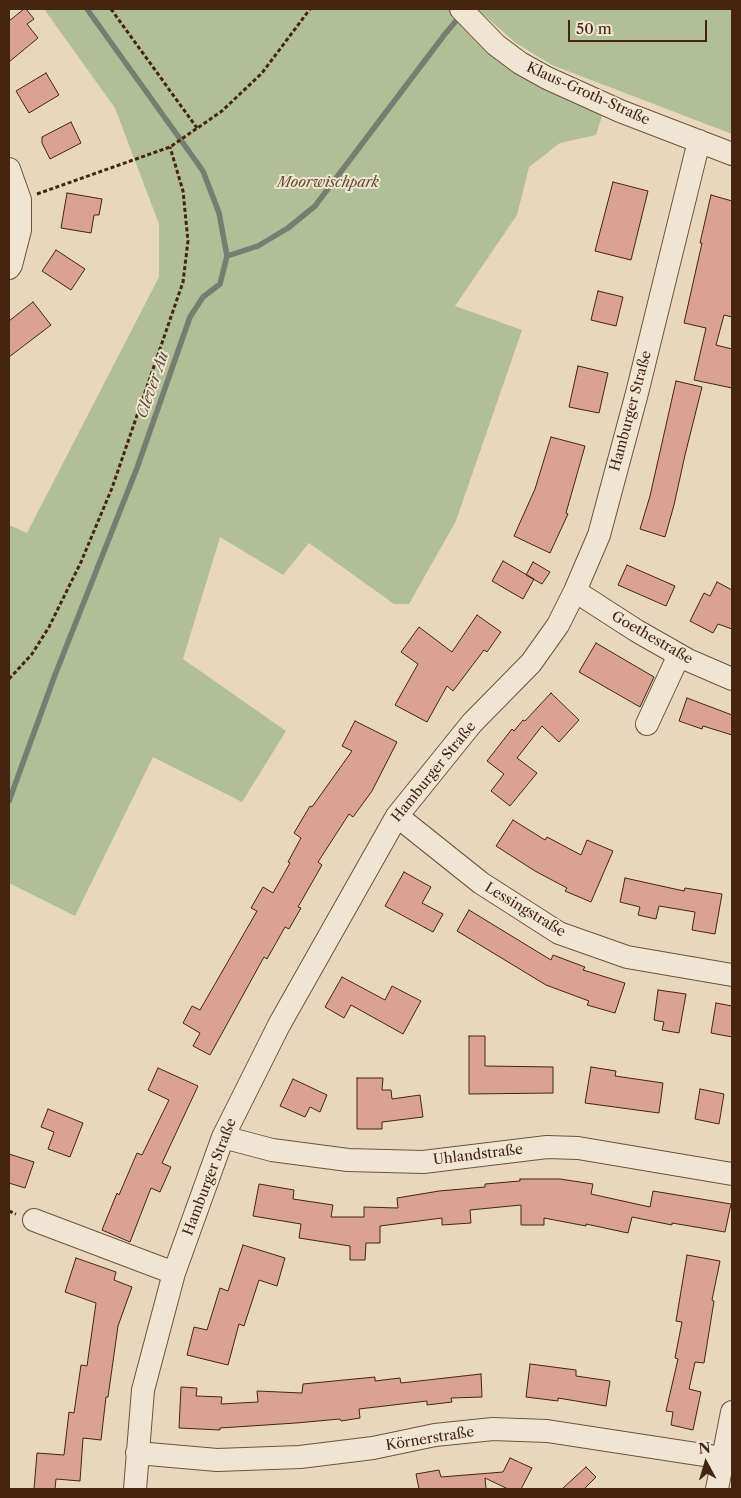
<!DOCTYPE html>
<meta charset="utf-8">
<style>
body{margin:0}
#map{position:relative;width:741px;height:1498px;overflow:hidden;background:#e8d7bc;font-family:"Libre Caslon Text",serif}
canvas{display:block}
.frame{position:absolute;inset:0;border:10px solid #452510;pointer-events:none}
.north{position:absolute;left:681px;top:1438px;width:50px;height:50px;-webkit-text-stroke:4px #f0e5d3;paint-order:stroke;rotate:354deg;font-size:14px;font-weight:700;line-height:20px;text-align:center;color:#452510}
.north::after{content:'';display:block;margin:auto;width:18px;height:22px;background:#452510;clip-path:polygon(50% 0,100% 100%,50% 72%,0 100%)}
.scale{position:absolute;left:568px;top:20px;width:139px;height:22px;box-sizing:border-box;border:2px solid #452510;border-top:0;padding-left:6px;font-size:15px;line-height:18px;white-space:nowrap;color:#452510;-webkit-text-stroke:4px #f0e5d3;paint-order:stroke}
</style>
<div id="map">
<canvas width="741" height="1498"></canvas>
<div class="frame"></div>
<div class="north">N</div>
<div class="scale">50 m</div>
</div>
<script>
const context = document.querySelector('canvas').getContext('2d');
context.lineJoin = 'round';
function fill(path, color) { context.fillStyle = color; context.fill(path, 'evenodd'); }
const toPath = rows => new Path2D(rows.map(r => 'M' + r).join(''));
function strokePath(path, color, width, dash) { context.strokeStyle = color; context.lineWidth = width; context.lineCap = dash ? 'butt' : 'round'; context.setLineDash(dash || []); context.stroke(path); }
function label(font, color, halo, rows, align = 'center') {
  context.font = font + ' "Libre Caslon Text",serif'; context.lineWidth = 4; context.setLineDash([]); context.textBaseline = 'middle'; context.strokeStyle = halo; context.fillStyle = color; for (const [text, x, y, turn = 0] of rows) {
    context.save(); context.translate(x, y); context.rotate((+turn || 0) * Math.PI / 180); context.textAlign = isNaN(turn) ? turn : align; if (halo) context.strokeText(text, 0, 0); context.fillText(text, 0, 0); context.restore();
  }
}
const green = toPath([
 [44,9,449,9,487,49,603,113,596,135,560,143,529,167,517,215,455,306,522,330,456,521,409,604,394,604,309,543,283,575,220,537,183,659,286,731,242,802,153,757,75,916,9,883,9,525,27,533,159,277,159,224,115,108],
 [477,9,732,9,732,134,552,65,516,43]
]);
const stream = toPath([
 [227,256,258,246,288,228,315,206,445,34,461,15],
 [9,801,55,675,137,468,190,317,203,297,220,284,227,256,219,213,203,171,87,9]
]);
const building = toPath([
 [24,9,26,9,34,19,27,24,38,38,9,62,9,21,24,9],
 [46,73,59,95,29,113,16,91,46,73],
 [71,122,81,143,50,159,42,143,42,137,71,122],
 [613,182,648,191,631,260,595,251,613,182],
 [67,193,102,199,99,215,94,215,91,233,61,228,67,193],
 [711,195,732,201,732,317,724,315,716,345,732,349,732,388,694,380,706,328,684,323,702,243,700,243,711,195],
 [56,250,85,269,71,290,42,271,56,250],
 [598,291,623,297,616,326,591,320,598,291],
 [33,302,51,325,9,357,9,321,33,302],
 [578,366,608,373,599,413,569,407,578,366],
 [676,381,702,387,685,455,674,505,665,537,640,529,650,496,676,381],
 [551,437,585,446,566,513,568,514,550,553,514,536,535,489,551,437],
 [503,561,534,579,523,599,492,581,503,561],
 [533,562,550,572,542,584,526,575,533,562],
 [627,565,675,586,666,606,618,585,627,565],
 [717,582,732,590,732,629,718,624,713,633,690,621,704,593,710,596,717,582],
 [477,615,501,632,487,652,484,650,453,691,447,686,427,722,395,705,418,664,401,652,419,627,452,652,477,615],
 [596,643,654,677,640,707,579,672,596,643],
 [551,693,579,720,559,742,542,726,517,758,537,773,510,806,491,791,504,774,487,761,512,729,514,731,523,720,525,721,551,693],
 [687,698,732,715,732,735,703,726,702,729,679,721,687,698],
 [355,721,397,742,372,791,353,817,349,814,318,862,322,865,298,907,301,908,289,929,285,927,267,959,264,957,210,1055,193,1046,200,1033,183,1023,192,1006,200,1010,257,911,251,908,263,887,273,893,290,863,288,862,301,838,294,833,310,806,312,807,352,751,342,746,355,721],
 [513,820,545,840,547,837,581,855,587,840,613,851,591,902,565,891,567,888,535,871,496,846,513,820],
 [404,872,431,887,422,903,443,914,433,932,385,906,404,872],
 [625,878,684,891,685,888,722,894,715,934,692,930,695,912,659,906,656,919,638,915,640,907,620,902,625,878],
 [469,910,551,960,553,955,585,967,583,970,625,983,615,1013,587,1005,589,1001,546,985,457,931,469,910],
 [342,977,385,1000,392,986,421,1001,403,1034,351,1005,344,1018,325,1007,342,977],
 [658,990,686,994,679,1033,662,1030,664,1022,654,1020,658,990],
 [716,1003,732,1006,732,1037,711,1033,716,1003],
 [469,1036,485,1036,485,1066,553,1067,553,1093,469,1094,469,1036],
 [591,1067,616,1071,615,1076,663,1083,659,1113,585,1103,591,1067],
 [158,1068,198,1086,162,1163,171,1167,160,1192,151,1188,130,1242,102,1230,117,1193,119,1195,137,1153,142,1155,169,1100,148,1090,158,1068],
 [357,1078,383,1078,382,1090,391,1090,392,1099,420,1095,423,1117,382,1122,382,1129,357,1129,357,1078],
 [293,1079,327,1095,320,1112,310,1107,305,1117,280,1106,293,1079],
 [700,1089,724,1094,719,1124,695,1119,700,1089],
 [48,1109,83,1123,70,1157,48,1149,54,1132,41,1127,48,1109],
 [9,1154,34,1162,25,1188,9,1183,9,1154],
 [520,1179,560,1179,593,1184,591,1194,650,1207,653,1191,731,1204,725,1232,672,1223,672,1225,632,1217,628,1233,586,1224,586,1226,544,1218,544,1225,521,1225,521,1205,470,1210,471,1223,442,1225,442,1218,380,1226,380,1243,366,1243,365,1260,350,1260,350,1246,299,1238,301,1224,253,1216,259,1184,294,1190,293,1199,333,1205,331,1217,364,1217,364,1207,398,1208,397,1198,439,1191,485,1187,485,1184,520,1181,520,1179],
 [243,1245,285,1258,277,1286,259,1280,244,1326,239,1324,228,1365,187,1355,194,1327,207,1330,220,1288,228,1291,243,1245],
 [687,1255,720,1261,712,1300,714,1301,704,1363,695,1362,689,1389,701,1392,693,1430,671,1425,673,1412,666,1411,678,1359,675,1358,682,1322,676,1321,687,1255],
 [76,1258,116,1272,114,1280,132,1287,118,1326,108,1397,106,1397,101,1440,83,1438,80,1481,56,1479,55,1489,34,1489,37,1453,64,1455,69,1412,74,1413,81,1365,87,1366,96,1303,65,1292,76,1258],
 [530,1364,576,1370,576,1376,610,1381,606,1406,558,1398,558,1401,526,1397,530,1364],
 [481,1374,482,1397,451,1398,452,1402,427,1405,427,1401,359,1409,360,1418,341,1421,340,1419,296,1423,220,1428,220,1430,179,1428,181,1387,197,1388,196,1396,222,1397,221,1404,258,1402,257,1391,302,1393,303,1384,375,1377,375,1381,400,1378,401,1383,481,1374],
 [510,1458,532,1468,521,1489,508,1489,485,1478,486,1489,419,1489,416,1474,439,1470,441,1477,503,1472,510,1458],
 [586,1467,596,1477,584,1489,562,1489,586,1467]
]);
const path = toPath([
 [111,9,197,128],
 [37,194,170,147,222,111,262,73,310,9],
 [9,679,32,654,49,627,81,562,112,488,183,282,188,241,183,191,170,147],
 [9,1211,16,1214]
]);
const minor = toPath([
 [461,9,496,45,520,63,547,78,620,111,732,154],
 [9,169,20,200,20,230,11,265,9,268],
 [575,591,637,631,688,660,732,679],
 [647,724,679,655],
 [397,816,481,883,559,933,627,957,732,975],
 [223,1137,272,1150,348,1160,423,1162,547,1147,578,1148,732,1174],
 [34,1220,174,1273],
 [137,1453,217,1460,300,1457,373,1448,435,1435,493,1429,547,1431,723,1458],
 [135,1489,143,1390,174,1273,223,1137,279,1025,397,816,472,723,531,663,558,625,575,591,599,535,637,393,699,141],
 [717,1489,732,1412]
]);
const streetNames = [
 ["Klaus-Groth-Straße",588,94,24],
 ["Hamburger Straße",631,411,-75],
 ["Goethestraße",652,638,30],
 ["Hamburger Straße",434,772,-51],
 ["Lessingstraße",525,910,31],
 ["Uhlandstraße",478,1155,-7],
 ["Hamburger Straße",210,1177,-69],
 ["Körnerstraße",430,1439,-9]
];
const parkNames = [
 ["Moorwischpark",328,183]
];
const waterNames = [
 ["Clever Au",153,385,-71]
];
fill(green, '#b0bf95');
strokePath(stream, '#767e71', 5.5);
fill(building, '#d9a293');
strokePath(building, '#452510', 1);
strokePath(minor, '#6e523b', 24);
strokePath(path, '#452510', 3, [4, 2.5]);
strokePath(minor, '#f0e5d3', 22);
label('14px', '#452510', '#f0e5d3', streetNames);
label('italic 14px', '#604c31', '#f0e5d3', parkNames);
label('italic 15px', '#5a4a38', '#f0e5d3', waterNames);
</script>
